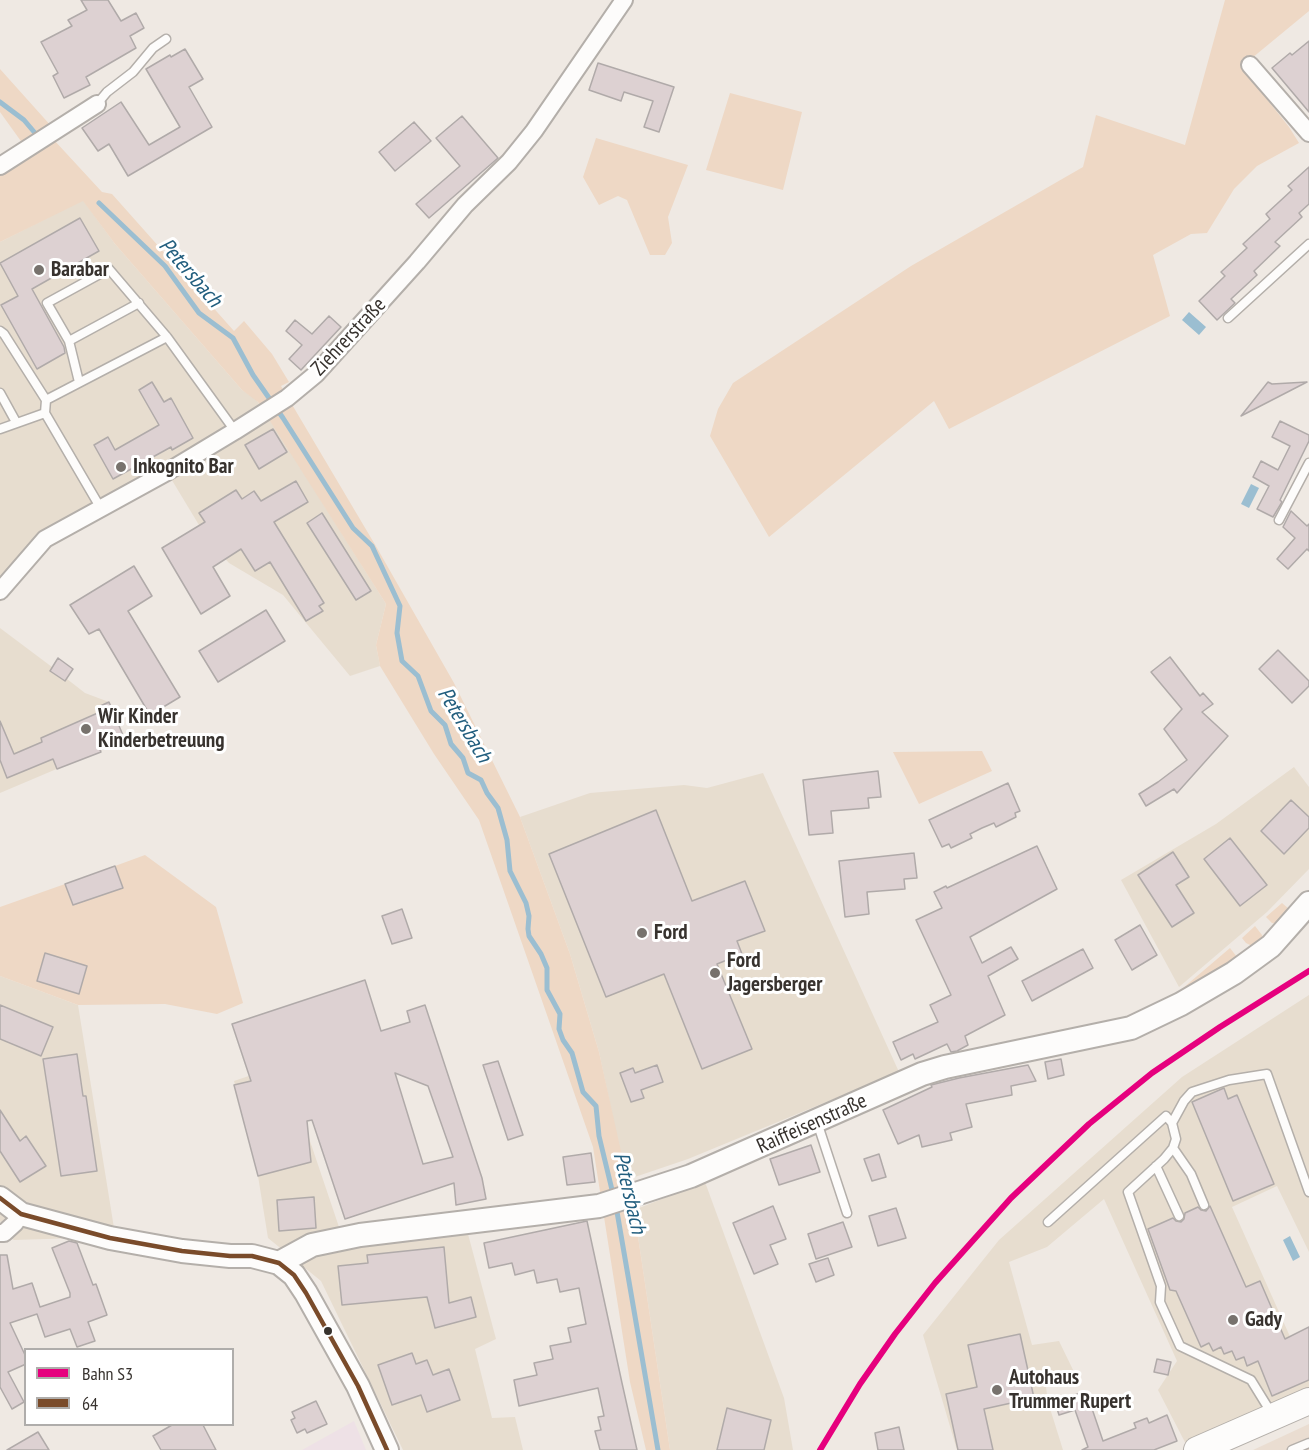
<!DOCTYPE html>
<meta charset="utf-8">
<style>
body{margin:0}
#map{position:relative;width:1309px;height:1450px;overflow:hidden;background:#efe9e3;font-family:"PT Sans Narrow",sans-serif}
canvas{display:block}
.legend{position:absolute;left:24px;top:1348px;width:210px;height:78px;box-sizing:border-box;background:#fff;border:2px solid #afadab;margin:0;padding:8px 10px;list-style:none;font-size:18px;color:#37322e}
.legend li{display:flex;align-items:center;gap:12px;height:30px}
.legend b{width:30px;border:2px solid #afadab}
</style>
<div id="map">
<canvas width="1309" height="1450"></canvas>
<ul class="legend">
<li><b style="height:8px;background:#e6007e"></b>Bahn S3</li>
<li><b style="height:8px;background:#7a4b2a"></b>64</li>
</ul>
</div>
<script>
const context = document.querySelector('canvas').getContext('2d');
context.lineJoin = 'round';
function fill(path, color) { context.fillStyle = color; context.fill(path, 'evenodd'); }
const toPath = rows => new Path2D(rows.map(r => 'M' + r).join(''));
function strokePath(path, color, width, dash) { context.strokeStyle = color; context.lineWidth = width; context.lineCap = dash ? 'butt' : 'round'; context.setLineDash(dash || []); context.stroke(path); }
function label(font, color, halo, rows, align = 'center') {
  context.font = font + ' "PT Sans Narrow",sans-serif'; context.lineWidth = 6; context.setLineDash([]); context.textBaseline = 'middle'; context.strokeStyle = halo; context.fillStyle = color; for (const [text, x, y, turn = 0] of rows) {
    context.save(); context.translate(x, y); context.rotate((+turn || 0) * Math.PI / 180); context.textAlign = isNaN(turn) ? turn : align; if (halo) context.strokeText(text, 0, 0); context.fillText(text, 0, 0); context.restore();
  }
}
const commercial = toPath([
 [83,200,115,244,242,390,255,398,276,428,386,604,376,645,380,666,350,676,283,595,229,563,208,540,167,472,61,529,3,587,0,603,0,242],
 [0,628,52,667,58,658,73,669,67,679,85,693,109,702,125,740,0,793],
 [1294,767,1309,787,1309,869,1267,912,1179,987,1121,880,1216,824],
 [763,773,899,1072,688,1159,626,1180,599,1052,570,954,520,817,590,793,684,785,707,788],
 [0,976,78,1005,114,1228,78,1238,14,1240,9,1237,0,1221],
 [1309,995,1309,1252,1277,1186,1232,1207,1309,1379,1309,1401,1189,1450,1158,1390,1177,1361,1104,1199,1047,1247,1009,1262,1032,1345,1059,1341,1076,1376,1046,1387,1048,1402,1063,1450,957,1450,923,1335,999,1240,1182,1077],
 [284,1064,339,1227,468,1209,468,1234,496,1339,475,1349,492,1418,515,1417,523,1450,403,1450,321,1281,268,1238,258,1176,234,1081],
 [705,1182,784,1398,793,1450,670,1450,634,1210]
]);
const built = toPath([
 [1309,1424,1309,1450,1253,1450]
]);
const education = toPath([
 [354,1421,366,1450,302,1450]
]);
const green = toPath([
 [1225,0,1309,0,1309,11,1252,58,1243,69,1289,127,1299,143,1257,166,1234,189,1207,233,1191,234,1153,255,1170,316,949,429,934,401,769,537,710,436,718,409,733,383,911,266,1083,167,1096,115,1185,145],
 [0,69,52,127,23,144,0,112],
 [730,93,802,112,783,190,706,170],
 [596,138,688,165,668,217,672,243,665,255,650,255,627,200,618,196,599,205,583,177],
 [54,140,102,192,112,194,234,331,244,321,272,354,289,382,281,386,377,548,454,683,520,817,570,954,599,1052,634,1210,670,1450,646,1450,630,1382,593,1147,479,820,434,754,380,666,376,645,386,604,258,402,242,390,115,244,83,201,0,242,0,174],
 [982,751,992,771,919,804,893,752],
 [145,855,216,907,243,1003,217,1014,165,1004,78,1005,0,976,0,907,65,884,73,905,122,888,115,866],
 [1282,903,1289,909,1277,924,1272,923,1266,917],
 [1255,926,1262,935,1263,939,1254,947,1246,943,1242,938],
 [1230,948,1237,957,1199,986,1176,994]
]);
const water = toPath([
 [1189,312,1206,327,1199,335,1182,320],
 [1251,484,1259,488,1249,508,1241,504],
 [1290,1236,1300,1257,1293,1261,1283,1240]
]);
const stream = toPath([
 [0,102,24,120,35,133],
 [99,203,165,266,199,313,233,338,253,375,283,418,353,528,372,546,400,606,397,633,402,661,418,676,431,711,445,725,451,744,463,758,468,773,481,780,487,793,498,808,507,840,510,871,526,903,529,916,528,929,529,936,541,954,547,968,547,990,560,1014,559,1029,563,1040,572,1053,583,1092,596,1106,599,1136,613,1194],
 [616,1206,658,1450]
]);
const building = toPath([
 [81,0,108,0,121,21,136,13,144,28,130,36,136,48,86,77,90,85,64,98,53,76,58,73,41,42,72,26,68,20,87,10,81,0],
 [1309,41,1309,112,1272,68,1290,53,1292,55,1309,41],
 [185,49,203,79,189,87,212,127,128,176,109,144,98,151,82,128,121,102,149,145,180,127,146,69,170,55,171,57,185,49],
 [598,63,674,87,659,132,644,127,653,101,624,92,621,101,589,90,598,63],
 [462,116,498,158,429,218,416,204,460,166,436,138,462,116],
 [414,122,431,141,395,171,379,152,414,122],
 [1309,167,1309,204,1299,213,1302,217,1275,242,1280,246,1254,271,1257,275,1231,299,1235,303,1217,320,1199,301,1225,276,1221,272,1247,248,1243,244,1270,219,1266,214,1292,190,1288,186,1309,167],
 [80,218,99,251,32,289,64,347,65,353,37,369,1,305,18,296,0,263,80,218],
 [329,316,341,327,301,370,289,359,302,345,286,331,295,320,312,334,329,316],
 [152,382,164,402,171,398,193,438,172,450,171,447,113,479,94,445,108,437,115,450,159,425,139,390,152,382],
 [1268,382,1272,384,1307,382,1241,416,1268,382],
 [1280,421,1309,435,1309,441,1280,500,1282,502,1273,517,1257,509,1269,486,1253,477,1261,461,1278,470,1290,446,1272,437,1280,421],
 [273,429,287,452,259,469,245,445,273,429],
 [296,481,308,502,274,522,324,603,319,606,323,611,306,621,270,562,255,571,241,549,213,567,230,596,201,614,162,548,205,522,199,513,236,490,242,499,254,491,261,501,296,481],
 [1291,511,1307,526,1309,524,1309,551,1307,549,1288,569,1277,559,1295,538,1283,527,1291,511],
 [322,513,371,591,356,600,307,523,322,513],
 [134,566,152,596,128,611,180,697,150,715,99,629,89,634,70,605,134,566],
 [266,610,285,641,218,682,199,651,266,610],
 [1278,650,1309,681,1309,686,1292,703,1259,669,1278,650],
 [1170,657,1200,696,1203,693,1213,704,1202,712,1228,736,1177,793,1174,789,1146,806,1139,794,1158,782,1187,760,1164,729,1182,709,1151,672,1170,657],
 [58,658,73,669,65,681,50,671,58,658],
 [109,702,125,740,100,750,101,752,57,769,53,759,7,778,0,760,0,721,14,754,42,742,41,738,100,712,98,707,109,702],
 [878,771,881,797,868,798,869,808,831,811,833,833,809,835,803,780,878,771],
 [1008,783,1020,811,1015,813,1016,817,996,827,994,823,982,828,970,834,972,838,951,848,949,844,942,847,929,820,1008,783],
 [1291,800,1309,817,1309,828,1284,854,1261,831,1291,800],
 [656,810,692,901,745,881,765,931,737,941,742,954,717,964,752,1049,702,1069,664,974,606,997,549,854,656,810],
 [1230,838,1267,885,1240,906,1204,859,1230,838],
 [1037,846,1057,889,970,937,982,963,1011,947,1018,959,988,976,1005,1015,965,1036,968,1045,957,1051,951,1052,947,1044,915,1059,913,1054,901,1060,893,1042,938,1022,930,1005,951,995,916,920,942,908,934,892,946,886,947,888,1037,846],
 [1173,852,1189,877,1176,885,1194,913,1172,927,1138,875,1173,852],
 [914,853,917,878,904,879,905,889,867,892,869,914,845,917,839,861,914,853],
 [115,866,123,888,73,905,65,884,115,866],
 [402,909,412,938,392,944,382,916,402,909],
 [1140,925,1157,955,1132,970,1115,940,1140,925],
 [1083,949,1093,968,1032,1001,1022,981,1083,949],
 [45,953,87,966,79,994,37,981,45,953],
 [365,980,381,1031,410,1022,407,1011,425,1005,482,1178,486,1199,456,1205,454,1183,345,1219,312,1120,307,1121,311,1162,258,1176,234,1085,251,1081,232,1024,365,980],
 [395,1073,428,1086,453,1157,423,1164,395,1073],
 [0,1005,53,1027,41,1056,0,1039,0,1005],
 [77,1054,83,1096,86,1096,97,1171,61,1176,43,1059,77,1054],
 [1061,1059,1064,1075,1048,1079,1045,1062,1061,1059],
 [498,1061,523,1135,508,1140,483,1065,498,1061],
 [657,1065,663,1082,641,1090,644,1098,631,1102,620,1073,633,1068,635,1073,657,1065],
 [1028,1065,1036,1081,1011,1086,1012,1095,966,1104,972,1127,950,1133,952,1140,922,1147,919,1135,898,1144,883,1110,932,1087,931,1085,959,1078,1028,1065],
 [1224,1088,1228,1099,1237,1095,1274,1184,1233,1201,1192,1102,1224,1088],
 [0,1110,20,1141,26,1136,46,1166,20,1182,0,1151,0,1110],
 [811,1145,820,1172,779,1185,770,1159,811,1145],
 [591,1153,595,1182,567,1185,563,1157,591,1153],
 [879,1154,886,1177,872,1181,864,1159,879,1154],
 [314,1197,316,1228,279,1231,277,1200,314,1197],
 [773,1206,786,1239,770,1245,778,1264,754,1274,733,1223,773,1206],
 [1210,1206,1246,1287,1260,1281,1285,1339,1309,1327,1309,1380,1272,1396,1258,1361,1247,1366,1244,1357,1236,1360,1232,1351,1224,1354,1221,1347,1213,1351,1209,1343,1201,1347,1176,1291,1170,1290,1148,1229,1173,1218,1176,1221,1181,1222,1184,1219,1185,1213,1198,1207,1201,1210,1206,1211,1210,1206],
 [896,1208,906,1238,878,1246,869,1216,896,1208],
 [587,1221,622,1383,637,1450,600,1450,595,1431,601,1430,598,1417,604,1416,598,1388,519,1406,514,1380,537,1375,534,1363,553,1359,550,1346,571,1342,568,1328,586,1324,579,1288,560,1292,557,1279,537,1283,534,1270,515,1275,512,1263,489,1268,484,1243,587,1221],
 [843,1222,852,1247,816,1259,808,1234,843,1222],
 [69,1241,77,1243,93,1285,96,1284,107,1315,88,1322,95,1341,77,1347,70,1329,45,1337,37,1314,10,1323,26,1357,26,1364,8,1372,24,1402,12,1409,0,1387,0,1255,7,1255,13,1289,32,1283,40,1307,70,1297,70,1293,52,1248,69,1241],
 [444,1247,449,1303,471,1297,476,1317,435,1328,427,1297,342,1305,338,1266,368,1263,367,1255,444,1247],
 [828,1258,834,1275,816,1282,809,1264,828,1258],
 [1020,1334,1034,1398,984,1409,993,1450,958,1450,946,1394,977,1387,968,1345,1020,1334],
 [412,1353,416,1364,427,1360,433,1375,449,1369,460,1400,427,1412,421,1395,392,1405,378,1365,412,1353],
 [1157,1359,1171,1362,1168,1375,1154,1372,1157,1359],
 [1086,1391,1103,1441,1136,1428,1134,1423,1147,1418,1149,1423,1167,1415,1177,1441,1154,1450,1082,1450,1088,1447,1075,1410,1059,1415,1055,1402,1086,1391],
 [316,1401,327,1424,307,1433,305,1429,297,1433,291,1420,295,1418,292,1412,316,1401],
 [727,1408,771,1420,764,1450,717,1450,727,1408],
 [172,1425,203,1425,216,1450,161,1450,153,1436,172,1425],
 [899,1427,904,1450,878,1450,875,1433,899,1427],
 [38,1432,49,1450,7,1450,38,1432]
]);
const lane = toPath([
 [97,104,107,92,133,72,153,48,166,39],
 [1228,318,1309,244],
 [0,331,4,334,46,400,45,413,100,507],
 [69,341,139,303],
 [79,382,69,341,47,303,109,269,167,337,235,431],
 [0,393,16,422],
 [46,400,167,337],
 [0,429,45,413],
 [1279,520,1309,463],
 [817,1122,847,1213],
 [1173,1148,1191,1174,1204,1205],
 [1156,1166,1179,1216],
 [1048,1222,1166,1116,1172,1123],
 [1272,1414,1251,1380,1180,1346,1160,1302,1161,1286,1128,1192,1164,1159,1173,1148,1176,1139,1172,1123,1184,1101,1192,1092,1229,1080,1267,1074,1309,1192],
 [1292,1450,1309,1443]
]);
const street = toPath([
 [1250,65,1309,133],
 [0,166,97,104],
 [0,591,45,539,167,472,235,431,287,398,316,374,417,262,465,205,509,162,534,131,624,0],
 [0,1233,4,1233,15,1223,21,1214]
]);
const secondary = toPath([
 [0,1198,21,1214,110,1238,182,1251,230,1256,252,1256,279,1263,294,1275,306,1293,358,1386,387,1450],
 [279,1263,312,1245,360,1235,599,1206,691,1176,922,1074,945,1067,1131,1028,1181,1004,1234,973,1271,946,1309,903]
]);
const primary = toPath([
 [1197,1450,1309,1401]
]);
const bus1 = toPath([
 [0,1198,21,1214,110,1238,182,1251,230,1256,252,1256,279,1263,294,1275,306,1293,358,1386,387,1450]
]);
const rail1 = toPath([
 [820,1450,860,1384,895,1334,935,1283,1011,1198,1089,1124,1152,1073,1220,1027,1309,971]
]);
const markers = [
 [39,270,6,"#77726d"],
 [121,467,6,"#77726d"],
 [86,729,6,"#77726d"],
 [642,933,6,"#77726d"],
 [715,973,6,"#77726d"],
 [1233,1320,6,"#77726d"],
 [328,1331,5,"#37322e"],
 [997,1390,6,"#77726d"]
];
const poiNames = [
 ["Barabar",51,270],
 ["Inkognito Bar",133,467],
 ["Wir Kinder",98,717],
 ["Kinderbetreuung",98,741],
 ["Ford",654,933],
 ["Ford",727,961],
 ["Jagersberger",727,985],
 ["Gady",1245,1320],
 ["Autohaus",1009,1378],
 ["Trummer Rupert",1009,1402]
];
const streetNames = [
 ["Ziehrerstraße",349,337,-47],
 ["Raiffeisenstraße",812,1124,-24]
];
const waterNames = [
 ["Petersbach",190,273,49],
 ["Petersbach",464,725,59],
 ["Petersbach",629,1193,77]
];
fill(commercial, '#e7ddcf');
fill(built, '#eaddd1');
fill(education, '#eee1e6');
fill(green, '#eed8c5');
fill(water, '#9bbed1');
strokePath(stream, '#9bbed1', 5);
fill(building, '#ddd1d2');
strokePath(building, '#b0aaa9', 1.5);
strokePath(lane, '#b4afaa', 11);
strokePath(street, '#b4afaa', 20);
strokePath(secondary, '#b4afaa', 26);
strokePath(primary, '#b4afaa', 28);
strokePath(lane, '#fdfcfb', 8);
strokePath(street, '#fdfcfb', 16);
strokePath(secondary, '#fdfcfb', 22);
strokePath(primary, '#fdfcfb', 26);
strokePath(bus1, '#7a4b2a', 4.5);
strokePath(rail1, '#e6007e', 6);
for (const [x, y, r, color] of markers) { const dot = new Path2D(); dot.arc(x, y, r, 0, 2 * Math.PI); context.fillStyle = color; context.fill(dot); strokePath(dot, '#fff', 2); }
label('bold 21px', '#37322e', '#fff', poiNames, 'left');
label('21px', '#37322e', '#fff', streetNames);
label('italic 22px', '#225e7e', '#fff', waterNames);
</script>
